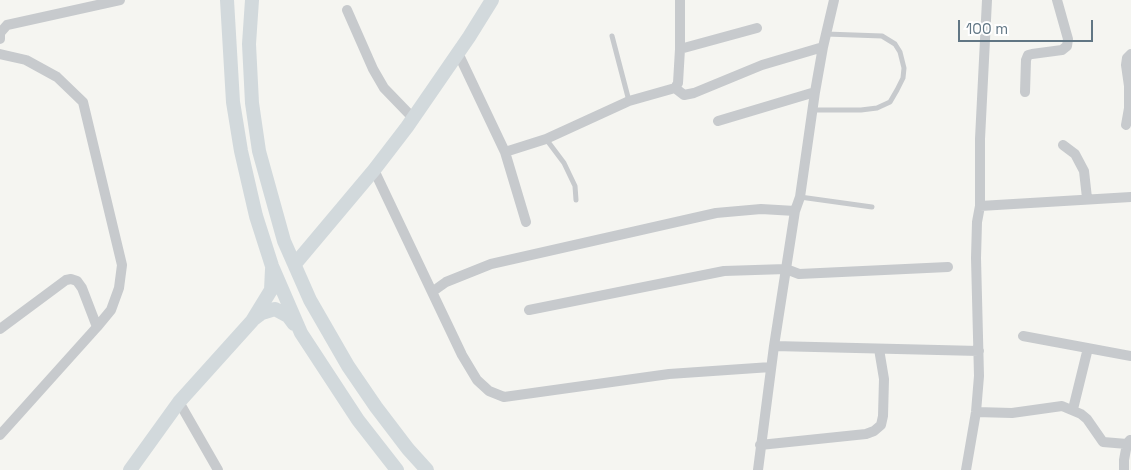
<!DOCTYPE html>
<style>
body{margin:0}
#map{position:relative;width:1131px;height:470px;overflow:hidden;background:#f5f5f1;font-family:"Space Grotesk",sans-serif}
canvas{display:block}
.scale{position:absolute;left:958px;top:20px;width:135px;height:22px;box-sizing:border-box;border:2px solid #617684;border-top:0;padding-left:6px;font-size:15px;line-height:18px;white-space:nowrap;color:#617684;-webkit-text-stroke:4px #fff;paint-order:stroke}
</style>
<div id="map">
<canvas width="1131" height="470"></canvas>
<div class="scale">100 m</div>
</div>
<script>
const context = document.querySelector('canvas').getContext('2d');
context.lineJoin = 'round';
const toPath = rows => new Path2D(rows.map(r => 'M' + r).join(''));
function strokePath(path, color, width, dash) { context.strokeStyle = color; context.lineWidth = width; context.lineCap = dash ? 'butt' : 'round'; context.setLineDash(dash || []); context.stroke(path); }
const lane = toPath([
 [612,36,629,101],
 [813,110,861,110,877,108,890,102,897,90,903,78,904,68,900,52,895,44,882,36,826,34],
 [546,139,564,163,575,186,576,200],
 [800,197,872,207]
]);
const street = toPath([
 [347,10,373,69,384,88,413,118],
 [0,39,0,33,7,25,120,0],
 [680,49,757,28],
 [458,53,505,152,526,222],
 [0,54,26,60,57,77,83,102,122,265,119,288,111,310,97,327,0,435],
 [675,88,684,95,694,93,762,65,823,47],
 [1025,92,1026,60,1028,55,1032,54,1062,50,1067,46,1068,39,1057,0],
 [718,121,815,92],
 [1126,125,1129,108,1129,86,1126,65,1127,58,1131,54],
 [1063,145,1075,154,1084,171,1087,198],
 [505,152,546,139,629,101,675,88,678,83,680,49,680,0],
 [374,170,462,355,477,380,489,391,504,397,669,374,771,367],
 [980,206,1131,197],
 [432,292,446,282,491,264,716,213,761,209,795,211],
 [529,310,724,271,786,269,799,274,948,267],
 [0,329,66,280,71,279,77,281,82,288,97,327],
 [1023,336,1131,356],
 [774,346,979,351],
 [179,402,218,470],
 [1073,409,1088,348],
 [976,412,1012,413,1062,406,1081,414,1087,419,1103,442,1127,444],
 [760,445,866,434,874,431,881,425,883,416,884,379,879,349],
 [758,470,774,346,795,211,800,197,815,92,823,47,834,0],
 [966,470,976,412,979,376,976,258,977,222,980,206,980,139,987,0],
 [1124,470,1124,460,1127,444,1130,440]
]);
const secondary = toPath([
 [227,0,233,102,241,151,256,216,272,266,301,333,358,420,397,470],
 [252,0,249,44,252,103,259,151,284,241,310,300,348,366,376,407,408,449,427,470],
 [295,264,374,170,407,127,469,37,492,0],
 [254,319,262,313,275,309,288,316,294,324],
 [130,470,179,402,252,321,271,290,272,269]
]);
strokePath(lane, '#c7cacd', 5);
strokePath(street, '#c7cacd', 10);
strokePath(secondary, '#d2d9dc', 14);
</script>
